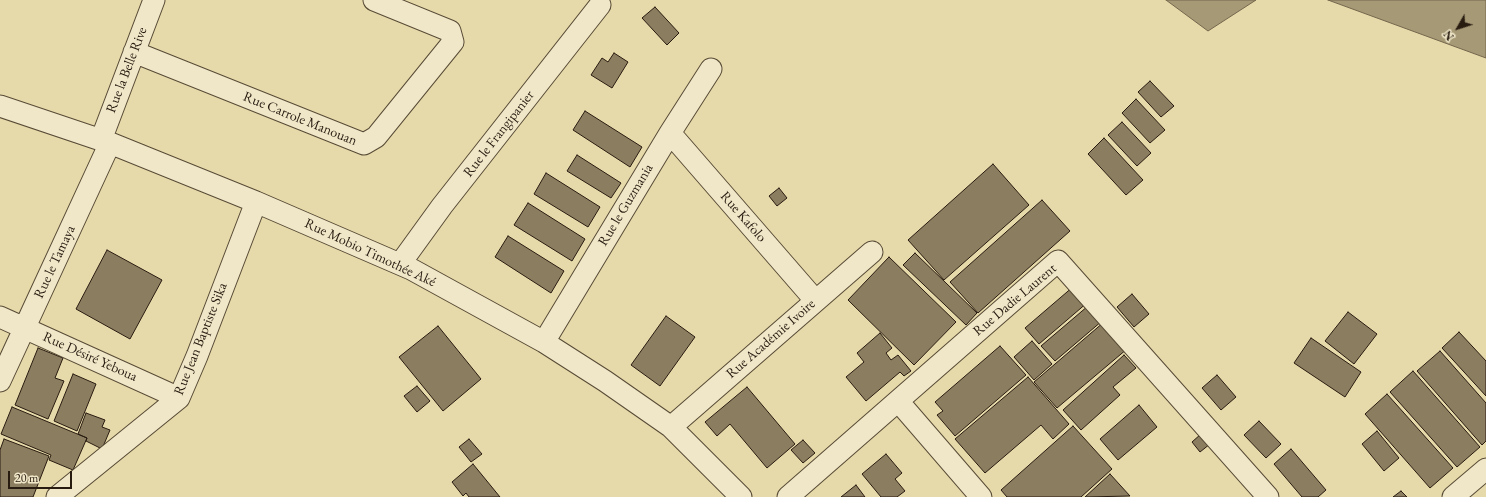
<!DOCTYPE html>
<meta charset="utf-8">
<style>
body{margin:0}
#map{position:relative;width:1486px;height:497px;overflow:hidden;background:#e7daaa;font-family:"EB Garamond",serif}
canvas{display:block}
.north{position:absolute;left:1438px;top:8px;width:40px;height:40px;-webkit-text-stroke:3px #efe7c8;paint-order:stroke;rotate:231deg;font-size:11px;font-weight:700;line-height:16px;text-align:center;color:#281b10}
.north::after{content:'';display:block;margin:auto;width:14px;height:18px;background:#281b10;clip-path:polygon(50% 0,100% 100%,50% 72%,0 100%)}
.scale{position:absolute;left:8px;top:471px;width:64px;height:18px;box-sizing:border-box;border:2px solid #281b10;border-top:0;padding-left:5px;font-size:12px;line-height:14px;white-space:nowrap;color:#281b10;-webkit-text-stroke:3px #efe7c8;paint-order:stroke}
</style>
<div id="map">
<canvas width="1486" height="497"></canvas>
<div class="north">N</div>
<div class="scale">20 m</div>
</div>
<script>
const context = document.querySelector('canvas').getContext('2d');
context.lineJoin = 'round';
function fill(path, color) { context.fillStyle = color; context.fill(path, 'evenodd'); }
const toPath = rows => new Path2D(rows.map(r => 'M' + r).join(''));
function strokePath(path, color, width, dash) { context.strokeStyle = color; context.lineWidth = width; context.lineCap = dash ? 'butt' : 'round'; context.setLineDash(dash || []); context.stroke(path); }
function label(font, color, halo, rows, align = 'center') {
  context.font = font + ' "EB Garamond",serif'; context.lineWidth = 3; context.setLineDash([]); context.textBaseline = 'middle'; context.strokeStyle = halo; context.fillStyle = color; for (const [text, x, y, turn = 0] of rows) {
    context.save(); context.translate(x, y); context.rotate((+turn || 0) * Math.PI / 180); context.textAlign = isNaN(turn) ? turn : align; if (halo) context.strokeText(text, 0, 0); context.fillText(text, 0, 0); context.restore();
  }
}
const water = toPath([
 [1166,0,1256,0,1208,31,1166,0],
 [1328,0,1486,0,1486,58,1328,0]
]);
const building = toPath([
 [655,7,679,33,667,45,642,18,655,7],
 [614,53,628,62,612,88,591,75,602,58,608,62,614,53],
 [1150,81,1174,106,1161,117,1138,92,1150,81],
 [1136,99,1165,130,1150,143,1122,113,1136,99],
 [585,111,642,147,630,167,573,130,585,111],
 [1122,122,1151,153,1137,166,1108,135,1122,122],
 [1104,138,1143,180,1126,195,1088,154,1104,138],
 [577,155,621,183,611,198,567,171,577,155],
 [993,164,1029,205,944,280,908,240,993,164],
 [546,173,600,207,588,227,534,194,546,173],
 [779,188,787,198,777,206,769,196,779,188],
 [1042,200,1070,231,978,313,950,282,1042,200],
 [528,203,585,239,572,261,514,225,528,203],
 [508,236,564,271,551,293,495,257,508,236],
 [107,250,162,280,130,339,76,309,107,250],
 [915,253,977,313,966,325,903,265,915,253],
 [889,257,956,322,914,365,848,300,889,257],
 [1074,286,1088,302,1039,344,1025,328,1074,286],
 [1132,294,1149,314,1134,327,1117,307,1132,294],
 [1088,306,1102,321,1055,361,1041,346,1088,306],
 [1348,312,1377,334,1354,364,1325,341,1348,312],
 [666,316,695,337,660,386,631,365,666,316],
 [1104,322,1127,349,1057,408,1034,382,1104,322],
 [438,326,481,379,443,411,399,357,438,326],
 [1459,332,1486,361,1486,396,1442,348,1459,332],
 [880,333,892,348,886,353,891,360,898,355,911,371,904,376,900,372,866,401,846,377,864,362,857,353,880,333],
 [1311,338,1361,372,1345,397,1294,363,1311,338],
 [1032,341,1052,364,1034,380,1014,357,1032,341],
 [1000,346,1026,375,955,436,937,415,943,411,935,402,1000,346],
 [38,348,63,358,55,378,64,381,48,419,15,405,38,348],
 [1440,351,1486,403,1486,441,1482,445,1417,371,1440,351],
 [1124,355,1136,368,1113,387,1120,395,1081,430,1063,410,1124,355],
 [1413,371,1480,447,1457,467,1390,392,1413,371],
 [73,374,96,384,77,431,54,421,73,374],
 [1217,375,1236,397,1221,410,1202,388,1217,375],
 [1028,377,1069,424,1053,439,1041,425,985,473,955,439,1028,377],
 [417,386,430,401,417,412,404,396,417,386],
 [747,387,795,444,767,468,730,424,717,436,705,422,747,387],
 [1387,394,1453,468,1430,488,1365,414,1387,394],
 [1139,405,1157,427,1118,460,1100,439,1139,405],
 [12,407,87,438,73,470,49,460,51,455,1,434,12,407],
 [86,413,105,420,102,427,110,430,102,449,86,441,87,438,78,434,86,413],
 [1259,421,1281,444,1266,458,1244,435,1259,421],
 [1073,426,1112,469,1081,497,1007,497,1001,490,1073,426],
 [1377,431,1399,458,1384,471,1362,444,1377,431],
 [1201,434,1210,444,1200,452,1192,442,1201,434],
 [4,439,49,456,33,497,0,497,0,450,4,439],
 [469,439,482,454,471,462,459,447,469,439],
 [803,440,815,453,803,463,791,450,803,440],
 [1291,449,1326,490,1318,497,1302,497,1274,464,1291,449],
 [886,454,902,473,895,479,905,491,897,497,881,497,862,474,886,454],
 [473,464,500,497,469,497,466,493,463,496,452,482,473,464],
 [1110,474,1130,496,1085,497,1110,474],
 [856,485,865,497,841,497,856,485],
 [1401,491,1407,497,1393,497,1401,491]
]);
const minor = toPath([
 [134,52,364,144,376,137,453,42,450,31,374,0],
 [0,106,110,143,256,202,411,269,544,342,605,381,671,427,741,497],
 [670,133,815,300],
 [101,140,154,0],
 [400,264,442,206,600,5],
 [0,317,179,398],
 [544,342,670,133,711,69],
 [0,381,110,143],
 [898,401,981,497],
 [671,427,872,252],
 [57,497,179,398,197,356,256,202],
 [788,497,1058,261,1268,497],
 [1453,497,1486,469]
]);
const streetNames = [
 ["Rue la Belle Rive",127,70,-69],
 ["Rue Carrole Manouan",300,119,22],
 ["Rue le Frangipanier",499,134,-52],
 ["Rue le Guzmania",626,205,-59],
 ["Rue Kafolo",743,217,49],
 ["Rue Mobio Timothée Aké",370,253,25],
 ["Rue le Tamaya",55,262,-65],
 ["Rue Dadie Laurent",1015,300,-40],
 ["Rue Jean Baptiste Sika",201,339,-68],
 ["Rue Académie Ivoire",771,339,-41],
 ["Rue Désiré Yeboua",90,357,24]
];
fill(water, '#a69976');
strokePath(water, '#74674d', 1);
fill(building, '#8b7e60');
strokePath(building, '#281b10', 1);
strokePath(minor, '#584b36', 23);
strokePath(minor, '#efe7c8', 21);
label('14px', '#281b10', '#efe7c8', streetNames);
</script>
